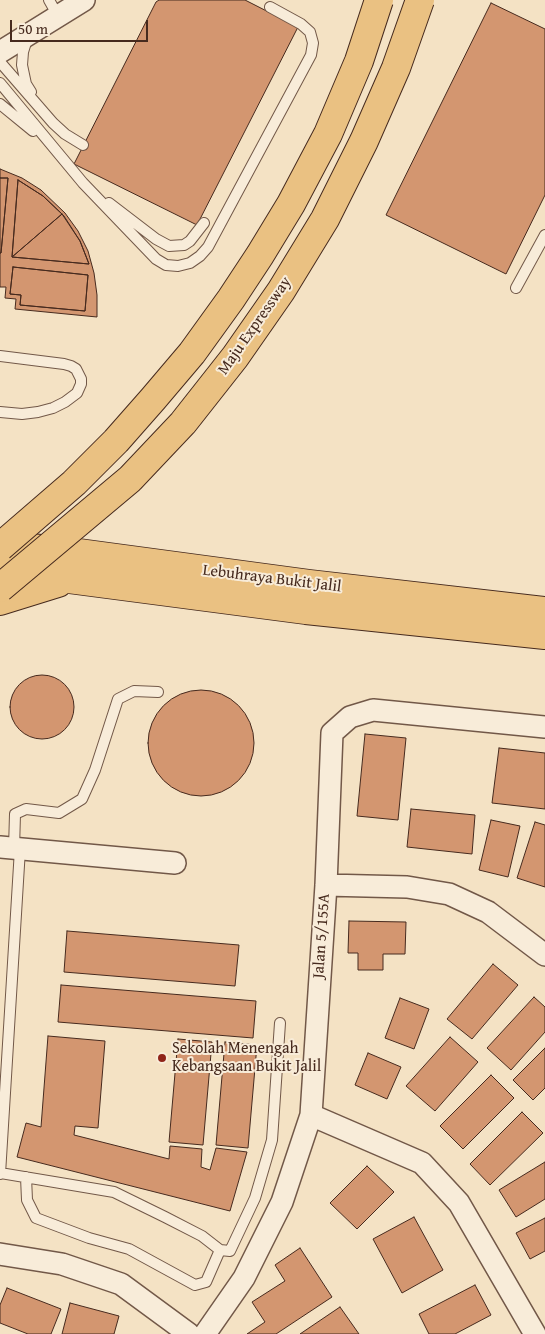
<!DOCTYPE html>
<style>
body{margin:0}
#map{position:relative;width:545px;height:1334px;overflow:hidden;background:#f4e2c4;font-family:"Gentium Book Plus",serif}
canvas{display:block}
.scale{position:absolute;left:10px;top:20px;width:138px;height:22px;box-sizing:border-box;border:2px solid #462a1e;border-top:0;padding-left:6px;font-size:15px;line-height:18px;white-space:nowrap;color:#462a1e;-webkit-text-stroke:4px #f8ecd9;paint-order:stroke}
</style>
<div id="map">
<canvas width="545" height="1334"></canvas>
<div class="scale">50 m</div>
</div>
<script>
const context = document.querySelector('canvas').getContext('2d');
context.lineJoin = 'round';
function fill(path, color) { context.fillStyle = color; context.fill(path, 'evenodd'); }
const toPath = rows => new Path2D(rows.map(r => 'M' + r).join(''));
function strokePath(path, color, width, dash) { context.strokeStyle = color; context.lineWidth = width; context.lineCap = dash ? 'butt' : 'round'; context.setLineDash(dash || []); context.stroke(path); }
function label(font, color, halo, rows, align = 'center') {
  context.font = font + ' "Gentium Book Plus",serif'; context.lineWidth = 4; context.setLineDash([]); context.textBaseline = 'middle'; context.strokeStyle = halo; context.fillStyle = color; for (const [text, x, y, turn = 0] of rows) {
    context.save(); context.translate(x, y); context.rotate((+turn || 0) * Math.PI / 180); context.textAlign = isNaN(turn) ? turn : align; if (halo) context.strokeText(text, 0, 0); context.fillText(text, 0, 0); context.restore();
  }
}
const building = toPath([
 [159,0,245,0,298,27,197,225,74,164,156,2,159,0],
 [491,3,545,29,545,195,506,274,386,215,491,3],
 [0,169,22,178,41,190,65,213,78,231,88,251,94,273,97,295,97,317,15,309,16,299,5,298,6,287,0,287,0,253,1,253,8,178,0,178,0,169],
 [18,180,43,196,64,216,80,241,89,264,12,257,18,180],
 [13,267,88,275,85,311,20,305,21,295,10,294,13,267],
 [0,178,8,178,1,253,0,253,0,178],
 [18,180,43,196,62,214,12,257,18,180],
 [62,214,80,241,89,264,12,257,62,214],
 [13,267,88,275,85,311,20,305,21,295,10,294,13,267],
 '10 707a32 32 0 1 1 64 0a32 32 0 1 1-64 0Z',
 '148 743a53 53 0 1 1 106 0a53 53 0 1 1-106 0Z',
 [365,734,406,738,398,820,357,816,365,734],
 [499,748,545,753,545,809,492,803,499,748],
 [411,809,475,815,472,854,407,847,411,809],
 [491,820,520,826,508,877,479,870,491,820],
 [535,822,545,825,545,887,517,878,535,822],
 [349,921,406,922,405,954,383,954,383,970,358,970,358,953,348,953,349,921],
 [67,931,239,945,235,986,64,972,67,931],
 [493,964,518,985,472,1039,447,1019,493,964],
 [61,985,256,1001,253,1038,58,1022,61,985],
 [534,997,545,1007,545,1032,511,1070,487,1048,534,997],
 [400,998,429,1009,414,1049,385,1038,400,998],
 [48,1036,105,1041,98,1128,75,1126,74,1135,169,1159,170,1146,202,1149,201,1167,210,1170,216,1148,247,1152,230,1211,17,1157,26,1123,41,1127,48,1036],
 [450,1037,478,1062,435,1111,406,1086,450,1037],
 [178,1039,212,1042,203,1145,169,1142,178,1039],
 [225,1042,257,1045,248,1148,216,1145,225,1042],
 [545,1048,545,1088,533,1100,513,1080,545,1048],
 [368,1053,401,1067,387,1099,355,1085,368,1053],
 [491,1075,514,1098,463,1149,440,1126,491,1075],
 [522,1112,543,1133,490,1185,470,1164,522,1112],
 [545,1162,545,1199,516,1217,499,1190,545,1162],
 [367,1166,394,1192,357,1229,330,1203,367,1166],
 [414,1217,443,1270,402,1293,373,1239,414,1217],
 [545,1218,545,1251,530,1259,516,1233,545,1218],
 [300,1248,332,1297,276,1334,247,1334,265,1322,252,1302,285,1281,275,1265,300,1248],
 [475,1285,491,1315,455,1334,429,1334,419,1314,475,1285],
 [7,1288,61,1309,51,1334,28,1334,0,1323,0,1305,7,1288],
 [70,1303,119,1316,114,1334,62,1334,70,1303],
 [340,1307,359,1334,300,1334,340,1307]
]);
const lane = toPath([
 [49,0,58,16],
 [27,39,23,52,22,65,26,84,31,92],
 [0,62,53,123,65,134,83,145],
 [0,83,83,183,156,259,166,265,178,266,190,263,200,256,208,247,311,55,313,43,310,32,301,24,270,7],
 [0,104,33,131],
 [109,203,156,239,169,246,184,245,190,241,204,223],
 [516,288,545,235],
 [0,356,64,364,71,366,76,369,81,379,81,384,77,393,65,402,53,408,38,412,22,414,0,412],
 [14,849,15,814,26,809,59,813,82,799,95,770,118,699,134,691,158,692],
 [0,1173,114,1192,165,1217,202,1236,220,1250,230,1251,255,1198,272,1140,280,1023],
 [0,1174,20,849],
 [26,1177,27,1200,36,1218,89,1238,129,1249,195,1285,206,1282,220,1250]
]);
const street = toPath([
 [0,52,84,0],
 [0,847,175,863],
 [326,885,407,887,449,894,488,912,545,955],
 [311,1115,422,1163,459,1203,535,1334],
 [0,1254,62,1264,121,1284,189,1334],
 [205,1334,244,1278,282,1202,311,1115,326,885,332,733,350,717,373,710,545,727]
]);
const highway = toPath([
 [0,545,71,552,309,584,545,611],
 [0,572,69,579,306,610,545,635],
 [0,601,58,583]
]);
const highwayBridge = toPath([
 [0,547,74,483,116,441,153,399,192,353,231,299,260,255,291,204,328,134,359,61,379,0],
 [0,588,130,479,183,423,235,357,281,291,325,219,364,141,396,68,420,0]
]);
const markers = [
 [162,1058,5,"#8f2418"]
];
const streetNames = [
 ["Maju Expressway",255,326,-55],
 ["Lebuhraya Bukit Jalil",272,579,7],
 ["Jalan 5/155A",322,936,-86]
];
const poiNames = [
 ["Sekolah Menengah",172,1049],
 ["Kebangsaan Bukit Jalil",172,1067]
];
fill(building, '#d39670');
strokePath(building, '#462a1e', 1);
strokePath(lane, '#725848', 12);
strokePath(street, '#725848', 24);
strokePath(highway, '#462a1e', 30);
strokePath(lane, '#f8ecd9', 10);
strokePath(street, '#f8ecd9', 21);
strokePath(highway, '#eac182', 28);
strokePath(highwayBridge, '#462a1e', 30, []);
strokePath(highwayBridge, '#eac182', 28);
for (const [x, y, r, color] of markers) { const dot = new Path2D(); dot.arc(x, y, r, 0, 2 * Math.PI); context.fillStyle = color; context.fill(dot); strokePath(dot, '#f8ecd9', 2); }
label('16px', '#462a1e', '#f8ecd9', streetNames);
label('16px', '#462a1e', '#f8ecd9', poiNames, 'left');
</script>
